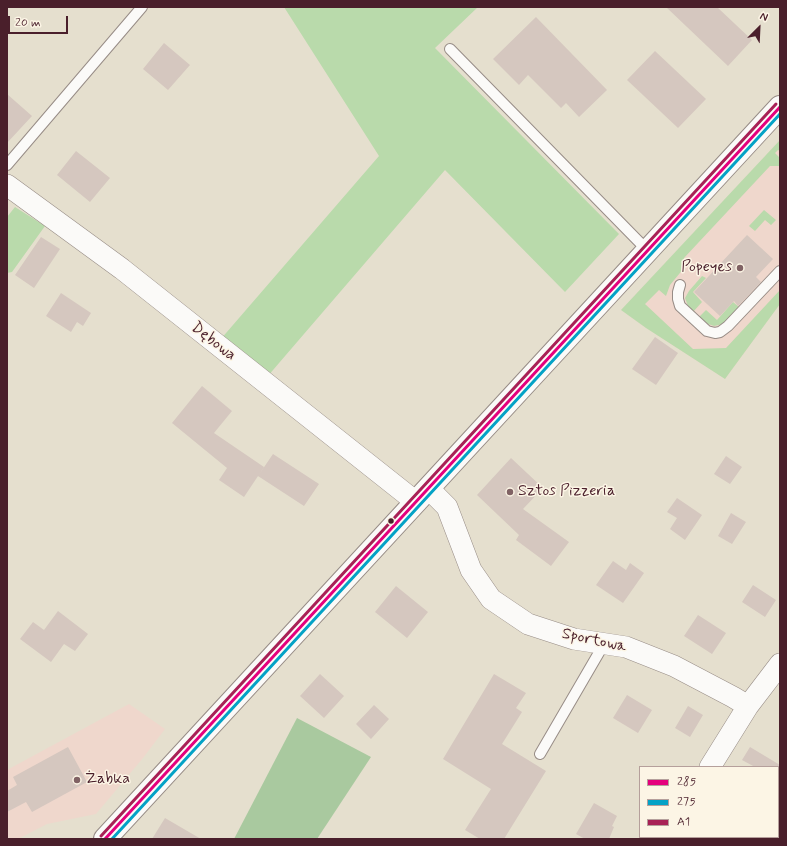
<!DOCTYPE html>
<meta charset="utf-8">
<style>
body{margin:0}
#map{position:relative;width:787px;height:846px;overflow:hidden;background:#e5dfce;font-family:Mynerve,sans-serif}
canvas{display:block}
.frame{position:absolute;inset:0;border:8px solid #4a1f2b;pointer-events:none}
.legend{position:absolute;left:639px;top:766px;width:140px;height:72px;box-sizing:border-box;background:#fcf5e5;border:1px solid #b59f9b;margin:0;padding:5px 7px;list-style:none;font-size:12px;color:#4a1f2b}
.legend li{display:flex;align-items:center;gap:8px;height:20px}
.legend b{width:20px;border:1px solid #b59f9b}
.north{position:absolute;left:739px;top:8px;width:40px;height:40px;-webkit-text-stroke:3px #fcf5e5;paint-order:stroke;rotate:24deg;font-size:11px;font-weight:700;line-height:16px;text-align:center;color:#4a1f2b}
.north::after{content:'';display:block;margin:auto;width:14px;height:18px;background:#4a1f2b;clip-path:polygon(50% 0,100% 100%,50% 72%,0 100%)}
.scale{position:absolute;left:8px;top:16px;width:60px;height:18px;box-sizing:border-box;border:2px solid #4a1f2b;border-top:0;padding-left:5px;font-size:12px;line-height:14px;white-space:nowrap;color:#4a1f2b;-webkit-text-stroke:3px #fcf5e5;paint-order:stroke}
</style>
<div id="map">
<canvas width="787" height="846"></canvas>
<div class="frame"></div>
<ul class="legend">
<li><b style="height:5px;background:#e5007d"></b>285</li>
<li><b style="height:5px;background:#04a2c6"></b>275</li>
<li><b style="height:5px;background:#a82156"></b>A1</li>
</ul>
<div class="north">N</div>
<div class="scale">20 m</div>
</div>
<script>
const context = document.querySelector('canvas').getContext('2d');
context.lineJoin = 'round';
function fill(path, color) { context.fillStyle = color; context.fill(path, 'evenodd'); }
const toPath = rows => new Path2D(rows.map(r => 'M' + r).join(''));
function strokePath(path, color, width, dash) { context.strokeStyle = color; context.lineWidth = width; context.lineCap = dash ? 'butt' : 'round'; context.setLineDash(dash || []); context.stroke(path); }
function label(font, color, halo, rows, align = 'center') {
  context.font = font + ' Mynerve,sans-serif'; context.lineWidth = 3; context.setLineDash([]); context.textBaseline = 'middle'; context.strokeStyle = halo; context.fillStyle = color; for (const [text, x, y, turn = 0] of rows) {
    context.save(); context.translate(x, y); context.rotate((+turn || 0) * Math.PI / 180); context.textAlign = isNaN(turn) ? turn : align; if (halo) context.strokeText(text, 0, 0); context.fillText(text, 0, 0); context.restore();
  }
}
const built = toPath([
 [780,140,780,304,725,379,646,328,621,310],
 [129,704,165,729,143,758,96,814,47,824,18,839,7,839,7,770]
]);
const green = toPath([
 [284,7,478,7,435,48,619,234,565,292,445,170,267,377,220,340,379,156],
 [780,140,780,151,778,150,775,153,780,158,780,166,770,166,684,258,684,268,670,285,666,296,659,290,645,304,693,349,726,348,780,290,780,304,725,379,646,328,621,310],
 [15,207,45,226,12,272,7,273,7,217],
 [764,210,776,220,771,225,765,220,755,231,749,226],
 [702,276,706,278,693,292,702,302,693,312,688,306,685,298,689,291],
 [733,302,739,307,724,323,719,325,714,326,708,324,699,317,706,310,717,320]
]);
const forest = toPath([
 [297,718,371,757,317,839,234,839]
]);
const building = toPath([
 [666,7,717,7,752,40,728,66],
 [536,17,607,90,579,117,566,103,561,108,528,75,519,85,493,59],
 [164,43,190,65,168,90,143,69],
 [655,51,706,99,678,128,627,80],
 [7,94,32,116,7,143],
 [76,151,110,178,90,202,57,175],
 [747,235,773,259,756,277,761,282,738,306,734,301,720,316,694,292],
 [41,237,60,249,34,288,15,275],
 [61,293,91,313,83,326,77,322,71,332,46,316],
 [655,337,678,353,656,385,632,369],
 [202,386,232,411,214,433,264,467,244,497,219,480,227,468,172,423],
 [273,454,319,484,304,506,258,476],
 [726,456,742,467,730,484,714,474],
 [511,458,543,488,523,509,569,542,551,566,516,540,519,535,477,495],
 [677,498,702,515,685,540,670,529,677,518,667,512],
 [731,513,746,522,732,544,718,536],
 [613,561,626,570,630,563,644,573,623,603,596,585],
 [753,585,776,600,765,617,742,602],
 [396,586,428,612,407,638,375,612],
 [58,611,88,634,75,651,64,644,51,662,20,639,33,622,44,630],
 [698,615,726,633,712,654,684,636],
 [320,674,344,696,324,718,300,696],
 [494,674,526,693,516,708,522,712,502,744,546,771,504,839,480,839,465,830,491,789,443,759],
 [627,695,652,710,638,733,613,718],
 [374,705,389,719,371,739,356,724],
 [688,706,703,715,690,737,675,728],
 [68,747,87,782,32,812,26,802,7,812,7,791,17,785,13,777],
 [750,747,780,765,780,780,778,779,778,767,755,767,742,760],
 [594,803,617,816,612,826,614,827,609,839,585,839,576,834],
 [165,818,201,839,152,839]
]);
const service = toPath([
 [450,49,648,251],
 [7,165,142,7],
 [680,285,678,292,678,299,680,306,707,331,715,333,720,332,728,326,780,271],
 [540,754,604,644]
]);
const minor = toPath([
 [7,185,122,269,416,502],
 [429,489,447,507,471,570,491,599,528,624,574,639,626,647,674,666,733,697,748,706],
 [710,767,748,706,780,664],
 [660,839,662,837]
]);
const tertiary = toPath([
 [105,839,780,107]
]);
const bus1 = toPath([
 [105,839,780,107]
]);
const bus2 = toPath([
 [112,839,780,114]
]);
const bus3 = toPath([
 [101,836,776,104]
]);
const markers = [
 [740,268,4,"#806264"],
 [510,492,4,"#806264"],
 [391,521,3.5,"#4a1f2b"],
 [77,780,4,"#806264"]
];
const poiNames = [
 ["Popeyes",732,268,"right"],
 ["Sztos Pizzeria",518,492],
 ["Żabka",85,780]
];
const streetNames = [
 ["Dębowa",213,342,38],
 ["Sportowa",594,641,12]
];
fill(built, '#efd7cc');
fill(green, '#b9daab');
fill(forest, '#a9c99f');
fill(building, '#d5c7bf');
strokePath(service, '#978c86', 12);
strokePath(minor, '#978c86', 22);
strokePath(tertiary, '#978c86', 24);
strokePath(service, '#fbfaf8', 10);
strokePath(minor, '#fbfaf8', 21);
strokePath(tertiary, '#fbfaf8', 22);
strokePath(bus1, '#e5007d', 3);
strokePath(bus2, '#04a2c6', 3);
strokePath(bus3, '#a82156', 3);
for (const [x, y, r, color] of markers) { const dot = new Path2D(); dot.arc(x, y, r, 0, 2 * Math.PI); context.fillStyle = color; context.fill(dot); strokePath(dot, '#fcf5e5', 1.5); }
label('16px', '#4a1f2b', '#fcf5e5', poiNames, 'left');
label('16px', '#4a1f2b', '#fcf5e5', streetNames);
</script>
